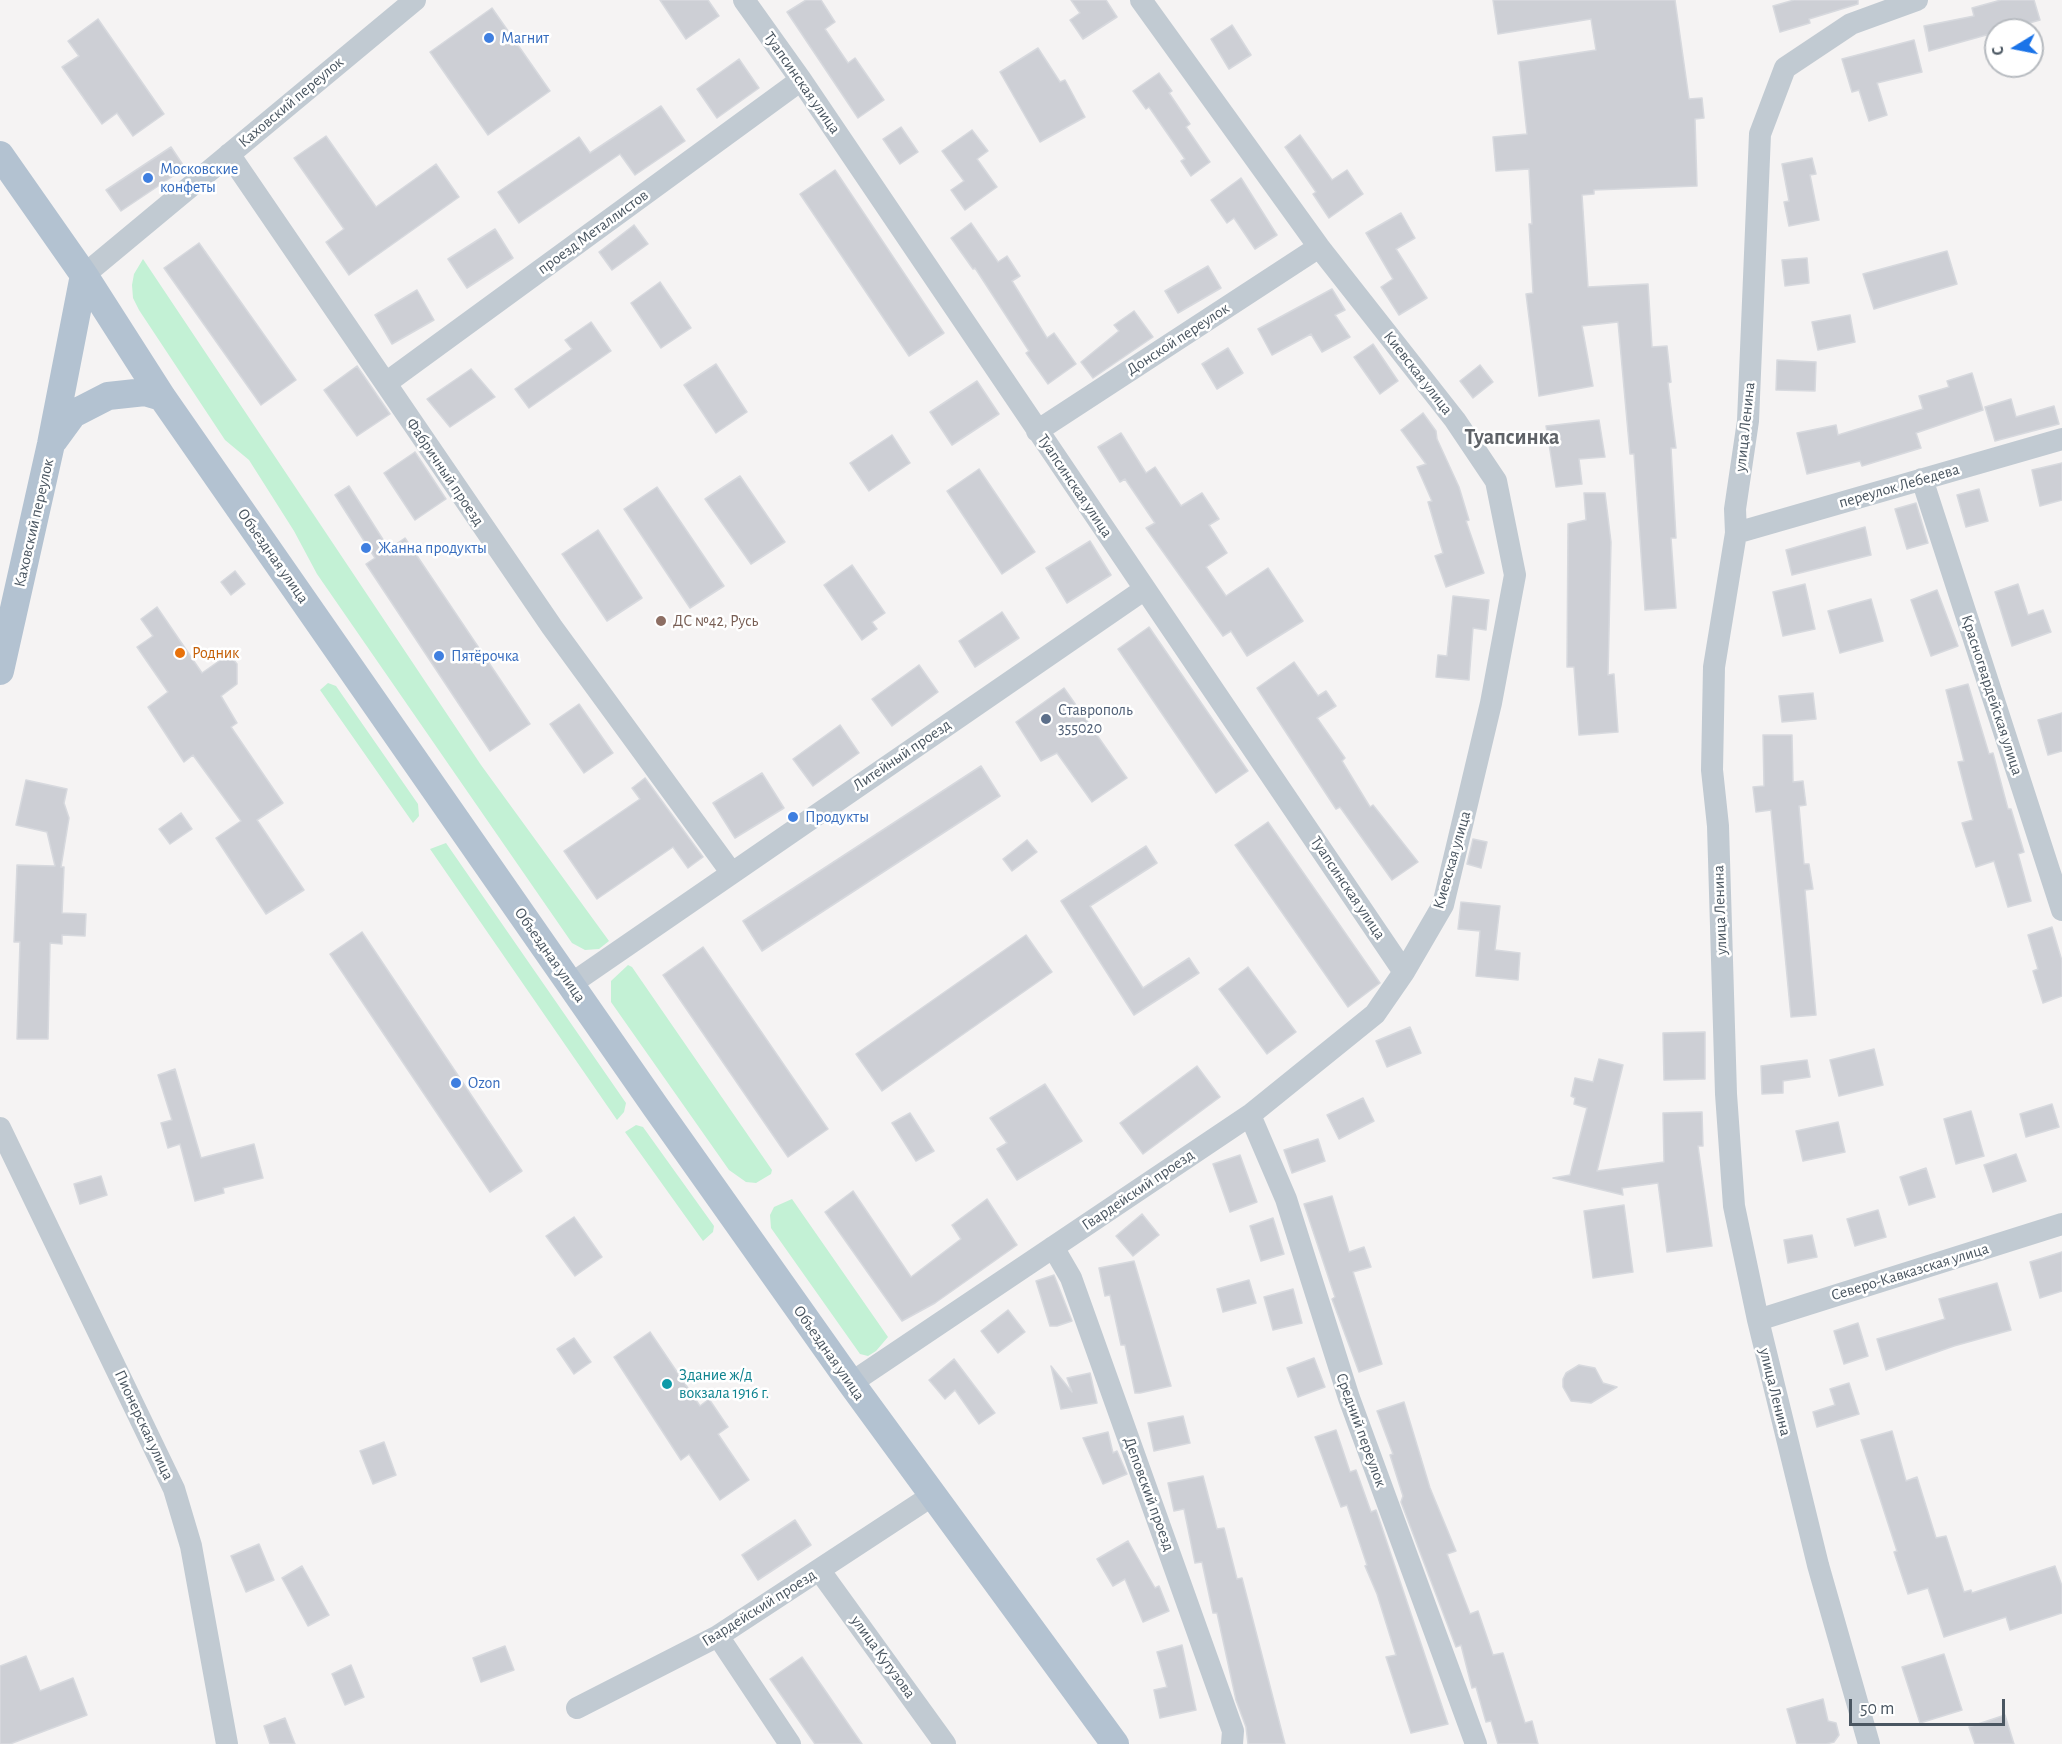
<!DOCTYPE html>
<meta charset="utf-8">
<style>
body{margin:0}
#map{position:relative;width:2062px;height:1744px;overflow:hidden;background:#f5f3f3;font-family:"Alegreya Sans",sans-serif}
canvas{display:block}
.north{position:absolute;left:1984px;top:18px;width:60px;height:60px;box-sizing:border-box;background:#fff;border:2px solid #b7bbc0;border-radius:50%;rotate:260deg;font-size:16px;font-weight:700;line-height:24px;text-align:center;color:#4a5661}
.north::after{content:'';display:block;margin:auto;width:21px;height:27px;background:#1a73e8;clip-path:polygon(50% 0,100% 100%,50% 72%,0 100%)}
.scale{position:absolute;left:1849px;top:1699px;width:156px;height:27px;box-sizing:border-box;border:3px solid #4a5661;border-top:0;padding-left:8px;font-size:18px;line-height:21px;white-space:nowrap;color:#4a5661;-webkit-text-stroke:4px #fff;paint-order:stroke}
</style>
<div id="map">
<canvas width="2062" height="1744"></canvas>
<div class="north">С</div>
<div class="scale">50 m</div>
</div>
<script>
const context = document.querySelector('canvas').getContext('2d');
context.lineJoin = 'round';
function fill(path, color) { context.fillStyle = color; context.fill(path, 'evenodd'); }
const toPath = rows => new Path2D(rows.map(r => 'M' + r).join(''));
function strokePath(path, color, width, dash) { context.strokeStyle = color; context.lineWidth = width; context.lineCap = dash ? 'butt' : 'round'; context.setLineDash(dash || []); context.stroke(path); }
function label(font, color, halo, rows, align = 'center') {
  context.font = font + ' "Alegreya Sans",sans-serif'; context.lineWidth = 5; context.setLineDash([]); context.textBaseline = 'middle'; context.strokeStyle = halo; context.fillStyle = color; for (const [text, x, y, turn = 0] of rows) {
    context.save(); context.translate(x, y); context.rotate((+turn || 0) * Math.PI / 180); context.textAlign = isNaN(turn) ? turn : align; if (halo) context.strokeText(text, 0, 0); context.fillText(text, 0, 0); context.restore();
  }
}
const green = toPath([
 [143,259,481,765,609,941,599,949,585,950,572,943,317,574,294,531,249,460,225,440,139,310,133,298,132,285,134,274],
 [328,683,336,686,418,804,419,816,413,823,320,690],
 [446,843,626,1103,624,1112,617,1120,430,849],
 [628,965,632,967,772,1170,771,1174,756,1183,746,1182,729,1170,611,1002,611,981],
 [636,1125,643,1127,714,1226,713,1232,703,1241,625,1132],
 [792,1199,888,1337,876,1351,868,1356,860,1354,771,1228,770,1215,774,1207]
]);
const building = toPath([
 [660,0,708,0,719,16,686,39,660,0],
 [806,0,821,0,835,22,825,29,848,63,855,58,884,100,858,118,787,12,806,0],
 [1071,0,1106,0,1117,17,1083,39,1070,20,1080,13,1071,0],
 [1493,0,1675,0,1689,99,1702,98,1704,118,1695,119,1697,186,1594,190,1594,194,1582,195,1588,287,1648,284,1652,347,1667,346,1671,382,1668,383,1676,448,1671,448,1676,538,1671,538,1676,608,1645,610,1634,454,1630,454,1618,322,1582,326,1593,386,1539,396,1526,294,1533,293,1529,224,1532,224,1529,169,1496,171,1493,137,1527,134,1519,62,1596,50,1591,19,1498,34,1493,0],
 [1794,0,1858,0,1858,4,1809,19,1810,23,1780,32,1773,6,1794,0],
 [2001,0,2034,0,2040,20,1929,51,1924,26,1974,16,1972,8,2001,0],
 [492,8,550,91,488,135,430,52,492,8],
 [98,19,164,114,133,136,117,113,102,124,62,67,79,56,68,41,98,19],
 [1232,25,1251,55,1229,69,1211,39,1232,25],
 [1914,40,1922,72,1877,83,1887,115,1869,121,1859,90,1852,92,1842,59,1914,40],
 [1038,48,1060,82,1065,80,1085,117,1040,142,1000,72,1038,48],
 [739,59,759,88,717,118,697,89,739,59],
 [1159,73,1172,91,1169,93,1190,124,1186,127,1210,162,1191,176,1181,161,1185,159,1149,107,1146,109,1133,91,1159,73],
 [661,106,685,141,635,175,620,154,519,223,498,192,579,137,590,153,661,106],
 [901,127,918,152,900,164,883,139,901,127],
 [972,130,988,151,977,159,997,187,965,210,951,190,964,181,942,151,972,130],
 [1300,135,1332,180,1347,170,1363,194,1329,218,1313,194,1316,192,1285,147,1300,135],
 [326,136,376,207,436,164,459,197,349,275,326,242,344,229,294,158,326,136],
 [171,147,185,168,121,211,106,190,171,147],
 [1812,158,1816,174,1810,175,1819,220,1789,226,1784,202,1789,201,1782,164,1812,158],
 [835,170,944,333,909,356,800,194,835,170],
 [1241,178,1277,235,1255,249,1234,218,1227,223,1211,200,1241,178],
 [1401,213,1415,238,1396,249,1427,298,1399,315,1381,287,1393,279,1366,233,1401,213],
 [971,223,998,262,1007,256,1020,276,1012,281,1047,338,1054,333,1076,364,1048,384,1026,353,1029,351,975,268,973,269,951,238,971,223],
 [634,225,648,244,612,270,599,252,634,225],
 [495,229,513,258,467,288,448,259,495,229],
 [199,243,296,380,261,405,164,268,199,243],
 [1947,251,1957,284,1874,309,1863,274,1947,251],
 [1807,258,1809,283,1785,286,1782,260,1807,258],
 [1208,266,1221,288,1178,313,1165,291,1208,266],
 [660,282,691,328,661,348,631,303,660,282],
 [1332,289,1345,310,1335,315,1350,337,1322,352,1311,334,1272,355,1258,329,1332,289],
 [417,290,434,320,392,344,375,315,417,290],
 [1134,311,1153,337,1093,378,1081,362,1119,331,1114,325,1134,311],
 [1850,315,1855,342,1818,350,1812,322,1850,315],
 [591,322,611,351,529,408,515,389,572,349,565,340,591,322],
 [1373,344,1398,381,1380,394,1354,357,1373,344],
 [1228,348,1243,373,1217,389,1202,364,1228,348],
 [1777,360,1816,362,1815,391,1776,390,1777,360],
 [716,364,747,412,716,433,684,385,716,364],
 [1480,365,1493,382,1473,398,1460,381,1480,365],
 [357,366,390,414,357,436,324,390,357,366],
 [471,369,495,397,450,427,427,399,471,369],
 [1972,373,1983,410,1916,433,1921,448,1862,466,1860,461,1807,474,1797,433,1836,425,1838,435,1923,409,1919,396,1949,387,1947,381,1972,373],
 [977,381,999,414,952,445,930,412,977,381],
 [2011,399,2016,417,2054,406,2059,424,1995,441,1985,407,2011,399],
 [1423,413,1436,431,1437,439,1459,487,1469,520,1466,521,1484,573,1446,587,1435,556,1443,553,1428,502,1432,501,1417,467,1426,464,1401,430,1423,413],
 [1599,420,1605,457,1579,459,1582,484,1556,487,1546,426,1599,420],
 [1121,433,1146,473,1155,467,1181,506,1202,493,1219,519,1209,525,1227,553,1206,567,1226,596,1268,568,1303,621,1247,656,1231,631,1223,636,1146,528,1155,523,1125,479,1120,482,1098,447,1121,433],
 [892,435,910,463,869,491,850,463,892,435],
 [415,452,446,499,415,520,384,473,415,452],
 [2062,463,2062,500,2040,506,2032,470,2062,463],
 [979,469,1035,552,1002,574,947,491,979,469],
 [740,476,785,542,751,564,705,499,740,476],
 [349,486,389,549,405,538,530,724,490,751,366,564,375,558,335,495,349,486],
 [657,487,724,586,690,608,624,509,657,487],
 [1979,489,1988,521,1966,527,1957,495,1979,489],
 [1584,493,1605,493,1611,542,1608,675,1614,674,1618,732,1579,735,1574,667,1567,667,1568,524,1586,520,1584,493],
 [1916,503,1928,543,1907,549,1895,509,1916,503],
 [1865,527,1871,555,1792,575,1786,550,1865,527],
 [598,530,642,598,607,621,562,554,598,530],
 [1090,541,1111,575,1067,603,1046,568,1090,541],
 [852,565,885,613,872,622,877,629,862,640,824,585,852,565],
 [235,571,245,584,231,595,221,582,235,571],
 [1805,584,1815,629,1783,636,1773,592,1805,584],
 [2018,584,2028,615,2043,610,2051,632,2012,646,1995,592,2018,584],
 [1937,590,1958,646,1931,656,1911,600,1937,590],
 [1453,596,1489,600,1486,630,1473,628,1469,680,1436,677,1438,655,1447,656,1453,596],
 [1871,599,1883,641,1840,653,1828,611,1871,599],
 [157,607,202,673,229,654,237,664,237,684,221,696,237,723,231,727,283,803,257,820,304,890,266,914,216,838,241,821,193,755,184,762,148,707,168,692,137,647,153,636,141,619,157,607],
 [1002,612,1019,638,975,667,959,641,1002,612],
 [1149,627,1248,771,1216,793,1118,649,1149,627],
 [1294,662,1318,696,1326,691,1336,706,1317,718,1345,758,1342,761,1370,807,1373,805,1418,862,1392,880,1340,807,1336,809,1257,688,1294,662],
 [919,665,938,692,892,726,872,699,919,665],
 [1968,684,1989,754,1993,753,2008,809,2011,809,2024,852,2018,854,2031,901,2008,907,1994,861,1976,867,1962,823,1973,820,1958,762,1964,761,1946,690,1968,684],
 [1064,688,1127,778,1092,802,1057,753,1041,761,1016,722,1064,688],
 [1813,693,1816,719,1782,722,1779,696,1813,693],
 [579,704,613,753,584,773,550,724,579,704],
 [2062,713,2062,751,2048,755,2038,720,2062,713],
 [840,725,859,753,813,786,793,759,840,725],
 [1763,735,1792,735,1793,782,1803,781,1806,805,1799,806,1804,864,1809,864,1813,889,1805,890,1816,1015,1791,1017,1771,810,1756,812,1753,787,1764,786,1763,735],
 [981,766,1000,796,762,951,743,921,981,766],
 [762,773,784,808,735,838,713,803,762,773],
 [645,778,703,857,688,868,673,847,597,899,564,851,640,799,632,788,645,778],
 [26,780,67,789,64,803,69,818,61,867,64,867,62,913,86,914,85,936,62,935,62,944,50,943,48,1039,17,1039,20,942,14,942,17,865,55,866,47,832,16,825,26,780],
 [181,813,192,829,170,844,159,829,181,813],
 [1268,822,1380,983,1348,1007,1235,845,1268,822],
 [1473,839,1487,842,1481,868,1467,864,1473,839],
 [1027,840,1037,852,1012,871,1003,859,1027,840],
 [1146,846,1157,863,1090,906,1143,988,1189,958,1199,973,1134,1015,1061,901,1146,846],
 [1461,902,1500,906,1495,950,1520,953,1518,980,1476,976,1480,931,1458,929,1461,902],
 [2052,927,2062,961,2062,996,2043,1003,2033,971,2038,969,2028,935,2052,927],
 [362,932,522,1171,490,1192,330,954,362,932],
 [1026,935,1052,972,882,1091,856,1054,1026,935],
 [703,947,828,1129,788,1157,663,975,703,947],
 [1248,967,1296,1032,1267,1054,1219,989,1248,967],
 [1410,1027,1421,1053,1387,1067,1376,1041,1410,1027],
 [1705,1032,1705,1079,1664,1080,1663,1033,1705,1032],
 [1874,1049,1883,1085,1839,1096,1830,1060,1874,1049],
 [1599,1059,1623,1065,1597,1171,1664,1162,1663,1113,1702,1112,1703,1146,1698,1146,1712,1246,1667,1252,1658,1183,1622,1188,1623,1195,1553,1178,1570,1175,1587,1108,1574,1104,1575,1098,1571,1096,1575,1078,1593,1082,1599,1059],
 [1807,1060,1810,1077,1783,1081,1783,1093,1762,1094,1761,1066,1807,1060],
 [1197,1066,1220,1097,1143,1154,1120,1123,1197,1066],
 [175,1069,201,1158,254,1144,263,1178,223,1188,224,1193,195,1201,180,1144,168,1148,161,1123,172,1120,158,1075,175,1069],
 [1045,1084,1082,1141,1017,1180,997,1149,1007,1143,990,1118,1045,1084],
 [1363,1098,1374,1121,1339,1139,1327,1115,1363,1098],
 [2052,1104,2059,1127,2026,1137,2020,1114,2052,1104],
 [1971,1111,1984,1156,1956,1164,1944,1119,1971,1111],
 [910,1113,934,1151,916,1161,892,1123,910,1113],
 [1838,1122,1845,1152,1803,1161,1796,1131,1838,1122],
 [1318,1139,1325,1161,1292,1173,1284,1150,1318,1139],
 [2016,1154,2026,1181,1993,1192,1984,1165,2016,1154],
 [1240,1155,1257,1202,1230,1212,1213,1164,1240,1155],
 [1926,1168,1935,1197,1909,1205,1900,1177,1926,1168],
 [101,1176,107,1195,80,1204,74,1184,101,1176],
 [853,1191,911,1277,961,1239,952,1225,987,1199,1017,1245,935,1303,902,1321,825,1212,853,1191],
 [1332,1196,1349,1252,1364,1247,1371,1267,1353,1272,1382,1364,1359,1372,1332,1299,1335,1297,1304,1204,1332,1196],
 [1624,1205,1633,1272,1593,1278,1584,1211,1624,1205],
 [1878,1210,1886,1237,1855,1246,1847,1219,1878,1210],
 [1142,1214,1159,1235,1133,1256,1116,1236,1142,1214],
 [574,1217,602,1257,575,1276,546,1236,574,1217],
 [1273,1218,1284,1254,1261,1261,1250,1226,1273,1218],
 [1812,1235,1817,1257,1788,1263,1784,1240,1812,1235],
 [2062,1252,2062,1291,2040,1298,2030,1262,2062,1252],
 [1134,1261,1171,1386,1140,1393,1135,1393,1125,1345,1121,1345,1110,1295,1105,1296,1099,1268,1134,1261],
 [1054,1275,1072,1321,1057,1326,1050,1326,1036,1281,1054,1275],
 [1249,1280,1256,1303,1223,1312,1217,1289,1249,1280],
 [1997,1283,2011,1330,1954,1346,1886,1370,1877,1339,1945,1319,1939,1299,1997,1283],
 [1293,1289,1302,1323,1273,1330,1264,1297,1293,1289],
 [1008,1310,1025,1332,998,1353,981,1331,1008,1310],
 [1858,1323,1868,1356,1844,1364,1834,1331,1858,1323],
 [650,1332,700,1406,709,1399,728,1427,718,1434,749,1480,720,1500,689,1454,681,1460,614,1357,650,1332],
 [574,1338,591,1362,574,1374,557,1349,574,1338],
 [1314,1358,1325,1387,1298,1397,1287,1368,1314,1358],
 [954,1359,995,1413,979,1424,955,1390,945,1399,929,1380,954,1359],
 [1579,1365,1595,1368,1603,1383,1617,1387,1591,1403,1571,1401,1563,1387,1563,1379,1566,1373,1579,1365],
 [1051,1366,1072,1392,1067,1378,1090,1373,1097,1403,1061,1409,1051,1366],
 [1849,1383,1859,1414,1817,1427,1813,1412,1835,1405,1830,1389,1849,1383],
 [1404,1402,1430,1488,1456,1551,1447,1554,1470,1614,1478,1611,1493,1655,1503,1653,1525,1723,1532,1721,1538,1744,1498,1744,1491,1721,1486,1722,1476,1687,1472,1688,1461,1645,1456,1647,1401,1502,1403,1496,1390,1455,1393,1454,1377,1411,1404,1402],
 [1183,1416,1190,1443,1154,1451,1148,1423,1183,1416],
 [1336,1430,1350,1472,1356,1470,1371,1512,1376,1510,1448,1724,1411,1733,1386,1657,1396,1655,1377,1594,1365,1566,1367,1565,1347,1505,1341,1507,1315,1437,1336,1430],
 [1892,1431,1906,1481,1917,1477,1936,1538,1946,1536,1964,1592,1971,1590,1972,1593,2055,1566,2062,1586,2062,1613,2010,1630,2006,1617,1944,1637,1928,1588,1908,1594,1894,1552,1897,1551,1861,1440,1892,1431],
 [1108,1432,1113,1453,1117,1451,1127,1474,1103,1484,1083,1438,1108,1432],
 [384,1442,396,1475,373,1484,360,1451,384,1442],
 [1203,1476,1217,1529,1224,1528,1237,1579,1242,1578,1285,1744,1248,1744,1246,1727,1236,1700,1217,1613,1213,1613,1202,1562,1195,1563,1184,1509,1174,1511,1168,1483,1203,1476],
 [795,1520,811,1545,758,1580,742,1555,795,1520],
 [1128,1541,1155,1588,1159,1586,1169,1611,1143,1622,1125,1579,1113,1586,1097,1559,1128,1541],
 [259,1544,274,1580,246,1592,231,1556,259,1544],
 [302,1566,329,1615,308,1626,282,1578,302,1566],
 [1182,1645,1196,1710,1160,1718,1154,1690,1167,1687,1157,1652,1182,1645],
 [505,1646,514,1670,481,1682,473,1658,505,1646],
 [1944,1654,1962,1710,1920,1723,1902,1667,1944,1654],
 [26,1656,40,1691,73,1678,87,1715,10,1744,0,1744,0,1666,26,1656],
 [802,1657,862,1744,815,1744,770,1679,802,1657],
 [351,1665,364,1697,345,1705,332,1674,351,1665],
 [1823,1699,1828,1721,1836,1723,1839,1735,1834,1742,1826,1744,1797,1744,1787,1709,1823,1699],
 [2005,1715,2014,1744,1975,1744,1969,1727,2005,1715],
 [285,1718,295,1744,270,1744,264,1726,285,1718]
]);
const minor = toPath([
 [744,0,801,80,1404,972],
 [229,154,552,627,731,872],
 [84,275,415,0],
 [386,383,801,80],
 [1037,431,1319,247],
 [1922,479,2062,910],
 [1736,533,2062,439],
 [571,984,1145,589],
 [1250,1115,1286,1199,1349,1398,1476,1744],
 [0,1128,174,1489,191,1546,227,1744],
 [1053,1247,1071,1278,1233,1731,1232,1744],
 [1758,1320,2062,1224],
 [851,1383,1250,1115,1375,1014,1404,972,1443,905,1491,703,1515,575,1496,481,1455,420,1319,247,1141,0],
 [820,1571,945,1744],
 [718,1636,790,1744],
 [577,1708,718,1636,933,1495],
 [1869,1744,1818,1565,1758,1320,1734,1206,1726,1094,1718,826,1712,770,1714,667,1736,533,1735,509,1748,421,1760,134,1785,68,1851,24,1917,0]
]);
const major = toPath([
 [0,155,84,275,162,397,655,1106,851,1383,1115,1744],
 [54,440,73,414,108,396,145,392,162,397],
 [0,671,51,444,84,275]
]);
const markers = [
 [489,38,6,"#3f7fe0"],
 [148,178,6,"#3f7fe0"],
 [366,548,6,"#3f7fe0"],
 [661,621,6,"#8d6e63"],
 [180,653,6,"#e8710a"],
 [439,656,6,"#3f7fe0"],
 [1046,719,6,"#5c6f8a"],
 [793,817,6,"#3f7fe0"],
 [456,1083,6,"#3f7fe0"],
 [667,1384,6,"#0f9aa8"]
];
const shopNames = [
 ["Магнит",501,38],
 ["Московские",160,169],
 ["конфеты",160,187],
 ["Жанна продукты",378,548],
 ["Пятёрочка",451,656],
 ["Продукты",805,817],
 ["Ozon",468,1083]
];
const streetNames = [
 ["Туапсинская улица",802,83,55],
 ["Каховский переулок",291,102,-40],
 ["проезд Металлистов",593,232,-36],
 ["Донской переулок",1178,339,-33],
 ["Киевская улица",1418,373,52],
 ["улица Ленина",1745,427,-84],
 ["Фабричный проезд",445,472,56],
 ["Туапсинская улица",1075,486,56],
 ["переулок Лебедева",1899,486,-16],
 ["Каховский переулок",34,523,-77],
 ["Объездная улица",273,556,55],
 ["Красногвардейская улица",1992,695,72],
 ["Литейный проезд",902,755,-34],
 ["Киевская улица",1452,860,-74],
 ["Туапсинская улица",1348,888,56],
 ["улица Ленина",1720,910,-92],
 ["Объездная улица",550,955,55],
 ["Гвардейский проезд",1138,1190,-34],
 ["Северо-Кавказская улица",1910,1272,-17],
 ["Объездная улица",829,1353,55],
 ["улица Ленина",1775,1392,76],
 ["Пионерская улица",144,1425,65],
 ["Средний переулок",1361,1430,70],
 ["Деповский проезд",1149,1494,70],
 ["Гвардейский проезд",759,1608,-32],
 ["улица Кутузова",883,1657,54]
];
const educationNames = [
 ["ДС №42, Русь",673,621]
];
const foodNames = [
 ["Родник",192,653]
];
const serviceNames = [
 ["Ставрополь",1058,710],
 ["355020",1058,728]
];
const cultureNames = [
 ["Здание ж/д",679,1375],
 ["вокзала 1916 г.",679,1393]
];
const districtNames = [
 ["Туапсинка",1512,437]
];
fill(green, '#c3f1d5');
fill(building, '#cdcfd5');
strokePath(building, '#d7d9de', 1.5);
strokePath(minor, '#c1cad2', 22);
strokePath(major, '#b3c2d1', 28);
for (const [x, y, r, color] of markers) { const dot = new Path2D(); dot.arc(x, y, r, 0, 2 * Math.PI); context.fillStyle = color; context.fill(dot); strokePath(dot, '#fff', 2); }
label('16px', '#366cbe', '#fff', shopNames, 'left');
label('16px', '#4a5661', '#fff', streetNames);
label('16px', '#785e54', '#fff', educationNames, 'left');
label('16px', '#c56008', '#fff', foodNames, 'left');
label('16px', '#4e5e75', '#fff', serviceNames, 'left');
label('16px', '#0d838f', '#fff', cultureNames, 'left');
label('bold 22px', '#5f6368', '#fff', districtNames);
</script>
